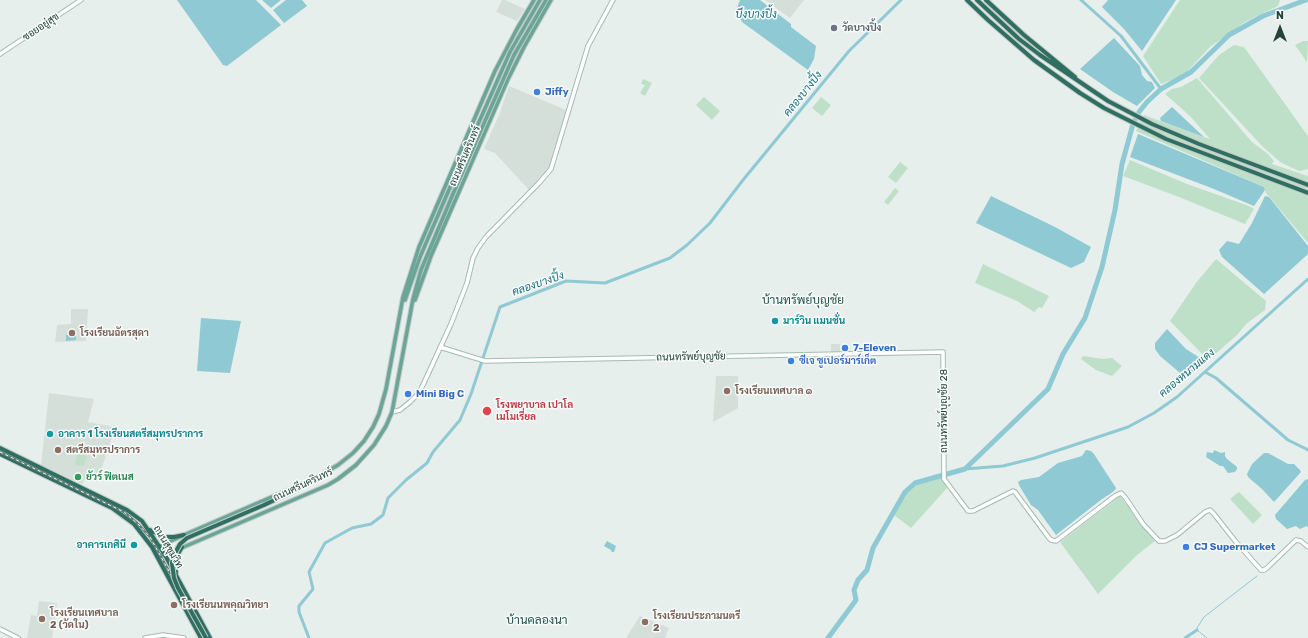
<!DOCTYPE html>
<meta charset="utf-8">
<style>
body{margin:0}
#map{position:relative;width:1308px;height:638px;overflow:hidden;background:#e6efeb;font-family:Rubik,sans-serif}
canvas{display:block}
.north{position:absolute;left:1260px;top:8px;width:40px;height:40px;-webkit-text-stroke:3px #f7fbf9;paint-order:stroke;rotate:0deg;font-size:11px;font-weight:700;line-height:16px;text-align:center;color:#24423a}
.north::after{content:'';display:block;margin:auto;width:14px;height:18px;background:#24423a;clip-path:polygon(50% 0,100% 100%,50% 72%,0 100%)}
</style>
<div id="map">
<canvas width="1308" height="638"></canvas>
<div class="north">N</div>
</div>
<script>
const context = document.querySelector('canvas').getContext('2d');
context.lineJoin = 'round';
function fill(path, color) { context.fillStyle = color; context.fill(path, 'evenodd'); }
const toPath = rows => new Path2D(rows.map(r => 'M' + r).join(''));
function strokePath(path, color, width, dash) { context.strokeStyle = color; context.lineWidth = width; context.lineCap = dash ? 'butt' : 'round'; context.setLineDash(dash || []); context.stroke(path); }
function label(font, color, halo, rows, align = 'center') {
  context.font = font + ' Rubik,Sarabun,sans-serif'; context.lineWidth = 3; context.setLineDash([]); context.textBaseline = 'middle'; context.strokeStyle = halo; context.fillStyle = color; for (const [text, x, y, turn = 0] of rows) {
    context.save(); context.translate(x, y); context.rotate((+turn || 0) * Math.PI / 180); context.textAlign = isNaN(turn) ? turn : align; if (halo) context.strokeText(text, 0, 0); context.fillText(text, 0, 0); context.restore();
  }
}
const built = toPath([
 [502,0,505,0,525,9,517,21,496,12],
 [765,0,804,0,790,18],
 [509,86,566,110,549,169,529,190,495,153,484,149,499,115],
 [71,309,88,309,86,341,55,342,57,325,71,324],
 [831,344,840,344,840,352,831,352],
 [831,356,851,356,851,364,831,363],
 [716,376,738,376,738,408,713,422],
 [49,393,94,399,88,422,110,426,115,429,97,482,87,476,82,484,41,465],
 [39,601,57,603,52,638,27,638,31,615,37,616],
 [640,616,669,628,665,638,626,638]
]);
const green = toPath([
 [1180,0,1280,0,1278,6,1245,22,1210,47,1184,75,1161,84,1143,56],
 [1303,41,1308,41,1307,62,1295,45],
 [1234,45,1244,47,1308,136,1308,169,1299,171,1280,162,1262,146,1199,78,1219,55],
 [1197,78,1252,142,1268,154,1274,161,1272,164,1308,176,1308,243,1266,193,1264,187,1136,131,1144,115,1210,139,1190,116,1165,94,1172,89,1181,87],
 [643,79,652,83,645,96,640,93,645,85,641,84],
 [704,97,720,111,712,120,696,105],
 [821,97,831,105,822,116,812,108],
 [1130,160,1187,184,1249,206,1254,209,1245,224,1179,197,1123,176],
 [900,162,908,168,896,183,888,177],
 [895,188,899,191,888,205,884,202],
 [1216,259,1266,301,1265,310,1246,324,1237,335,1213,356,1206,358,1170,321,1196,283],
 [983,264,1049,296,1042,308,1039,307,1034,312,1017,301,975,283],
 [1083,356,1103,359,1112,358,1122,366,1112,376,1096,370,1081,359],
 [77,454,87,455,84,466,75,465],
 [941,478,947,488,911,528,894,515,906,494,913,486],
 [1239,492,1262,515,1253,524,1230,499],
 [1120,496,1155,541,1137,555,1098,594,1060,542]
]);
const water = toPath([
 [177,0,256,0,281,25,227,66,223,65],
 [262,0,281,0,271,8],
 [286,0,302,0,307,6,284,23,273,10],
 [740,0,760,0,791,24,791,27,816,46,814,59,808,70,742,22,736,11],
 [1108,0,1176,0,1142,51,1124,29,1102,7],
 [1114,38,1140,66,1142,75,1147,81,1152,82,1155,88,1137,106,1113,92,1080,69],
 [1172,107,1204,137,1161,121,1160,118],
 [1138,134,1264,187,1265,190,1254,206,1214,189,1130,157],
 [991,196,1055,227,1091,247,1084,262,1071,268,976,223],
 [1265,196,1269,197,1308,246,1308,254,1264,294,1222,257,1219,250,1227,241,1239,244,1252,223],
 [201,318,241,321,230,373,197,371],
 [1167,329,1186,349,1200,358,1198,366,1186,378,1160,356,1155,349,1155,343],
 [66,335,76,335,76,340,66,341],
 [1086,450,1091,451,1094,454,1116,488,1115,490,1110,494,1102,499,1056,535,1038,510,1031,505,1020,487,1018,482,1021,480,1039,477,1058,463,1082,456],
 [1214,450,1221,453,1225,452,1225,456,1227,459,1237,467,1237,469,1235,472,1228,473,1223,466,1220,466,1206,457,1207,452,1213,453],
 [1264,453,1268,453,1288,464,1294,464,1300,470,1301,472,1274,502,1262,489,1248,477,1247,474,1252,464],
 [1308,479,1308,528,1307,526,1300,529,1296,526,1287,529,1276,519,1275,515,1305,480],
 [607,541,616,546,614,552,612,552,611,550,604,546]
]);
const stream = toPath([
 [1207,638,1197,630,1197,628,1204,617,1257,576]
]);
const canal = toPath([
 [1081,0,1121,36,1161,89],
 [1205,372,1216,378,1288,440,1308,450],
 [965,469,1003,466,1035,458,1128,427,1154,413,1177,397,1308,279],
 [309,638,299,612,299,606,313,589,309,572,325,543,352,528,371,524,383,515,388,498,406,480,427,463,433,452,460,420,471,394,500,307,566,281,605,283,670,258,687,245,710,223,743,180,849,51,901,0],
 [1185,638,1197,630]
]);
const river = toPath([
 [828,638,856,600,854,590,858,580,867,570,873,548,905,492,915,483,965,469,1048,389,1063,354,1085,318,1102,267,1115,210,1122,164,1133,124,1139,112,1147,102,1161,89,1191,72,1229,35,1263,16,1306,0]
]);
const secondary = toPath([
 [0,54,81,0],
 [440,347,485,361,943,352,944,479,968,511,973,511,1013,491,1015,492,1049,538,1051,540,1056,541,1115,496,1121,493,1125,497,1143,524,1159,541,1165,541,1177,535,1205,512,1210,510,1214,514,1236,542,1261,570,1264,570,1267,568,1296,540,1301,541,1308,547],
 [392,412,400,410,410,402,418,394,423,385,451,324,467,283,473,258,478,248,486,237,539,183,551,169,588,46,613,0],
 [0,629,18,638],
 [145,638,163,635,184,638]
]);
const primary = toPath([
 [510,52,540,0],
 [514,55,546,0],
 [405,300,420,257,448,192],
 [415,300,431,256,508,79,524,47,551,0],
 [310,481,338,465,353,453,364,441,373,427,379,414,386,389,403,297,419,247,495,71,517,29,534,0],
 [155,552,160,546,184,535,304,483],
 [157,555,165,555,328,485,338,479,356,465,374,445,386,426,392,412,413,299,421,270,453,194]
]);
const highway = toPath([
 [967,0,988,20,1034,60,1080,93,1104,108,1166,139,1308,193],
 [977,0,1019,39,1040,55,1108,101,1152,124,1199,144,1308,185],
 [986,0,1024,35,1075,77],
 [0,448,127,510,142,521,165,555,210,638],
 [0,454,112,508,134,524,152,547,201,638],
 [264,505,294,491,312,480],
 [150,530,164,537,174,537,184,535],
 [176,573,175,559,182,547]
]);
const rail = toPath([
 [0,452,124,512,139,525,150,537,206,638]
]);
const primaryBridge = toPath([
 [448,192,510,52],
 [453,194,514,55]
]);
const highwayBridge = toPath([
 [206,638,178,588,174,578,172,563,174,555,180,544,187,538,264,505]
]);
const markers = [
 [834,28,4,"#6b7280"],
 [537,92,4,"#3f7fe0"],
 [775,321,4,"#0f9aa8"],
 [72,333,4,"#8d6e63"],
 [845,348,4,"#3f7fe0"],
 [791,361,4,"#3f7fe0"],
 [727,391,4,"#8d6e63"],
 [408,394,4,"#3f7fe0"],
 [487,411,5,"#e0444e"],
 [50,434,4,"#0f9aa8"],
 [58,450,4,"#8d6e63"],
 [78,477,4,"#2e9e5b"],
 [134,545,4,"#0f9aa8"],
 [1186,547,4,"#3f7fe0"],
 [174,605,4,"#8d6e63"],
 [42,619,4,"#8d6e63"],
 [645,622,4,"#8d6e63"]
];
const streetNames = [
 ["ซอยอยู่สุข",41,27,-34],
 ["ถนนศรีนครินทร์",465,156,-67],
 ["ถนนทรัพย์บุญชัย",691,357,-1],
 ["ถนนทรัพย์บุญชัย 28",944,411,-90],
 ["ถนนศรีนครินทร์",303,485,-25],
 ["ถนนสุขุมวิท",168,547,59]
];
const worshipNames = [
 ["วัดบางปิ้ง",842,28]
];
const shopNames = [
 ["Jiffy",545,92],
 ["7-Eleven",853,348],
 ["ซีเจ ซูเปอร์มาร์เก็ต",799,361],
 ["Mini Big C",416,394],
 ["CJ Supermarket",1194,547]
];
const cultureNames = [
 ["มาร์วิน แมนชั่น",783,321],
 ["อาคาร 1 โรงเรียนสตรีสมุทรปราการ",58,434],
 ["อาคารเกศินี",126,545,"right"]
];
const educationNames = [
 ["โรงเรียนฉัตรสุดา",80,333],
 ["โรงเรียนเทศบาล ๑",735,391],
 ["สตรีสมุทรปราการ",66,450],
 ["โรงเรียนนพคุณวิทยา",182,605],
 ["โรงเรียนเทศบาล",50,613],
 ["2 (วัดใน)",50,625],
 ["โรงเรียนประภามนตรี",653,616],
 ["2",653,628]
];
const healthNames = [
 ["โรงพยาบาล เปาโล",496,405],
 ["เมโมเรี่ยล",496,417]
];
const leisureNames = [
 ["ยัวร์ ฟิตเนส",86,477]
];
const waterNames = [
 ["บึงบางปิ้ง",756,15],
 ["คลองบางปิ้ง",803,94,-51],
 ["คลองบางปิ้ง",538,284,-19],
 ["คลองหนามแดง",1187,373,-40]
];
const quarterNames = [
 ["บ้านทรัพย์บุญชัย",803,301],
 ["บ้านคลองนา",537,621]
];
fill(built, '#d4dfda');
fill(green, '#bfe0c8');
fill(water, '#8ec9d4');
strokePath(stream, '#8ec9d4', 1);
strokePath(canal, '#8ec9d4', 3);
strokePath(river, '#8ec9d4', 5);
strokePath(secondary, '#a4bbb3', 5.5);
strokePath(primary, '#c2cac8', 5.5);
strokePath(highway, '#c2cac8', 6);
strokePath(secondary, '#fff', 3.5);
strokePath(primary, '#6aa596', 3.5);
strokePath(highway, '#2f6f62', 4);
strokePath(rail, '#5f7d75', 2.5);
strokePath(rail, '#f7fbf9', 1, [3]);
strokePath(primaryBridge, '#c2cac8', 5.5, []);
strokePath(highwayBridge, '#c2cac8', 6, []);
strokePath(primaryBridge, '#6aa596', 3.5);
strokePath(highwayBridge, '#2f6f62', 4);
for (const [x, y, r, color] of markers) { const dot = new Path2D(); dot.arc(x, y, r, 0, 2 * Math.PI); context.fillStyle = color; context.fill(dot); strokePath(dot, '#f7fbf9', 1.5); }
label('10px', '#24423a', '#f7fbf9', streetNames);
label('bold 10px', '#5b616d', '#f7fbf9', worshipNames, 'left');
label('bold 10px', '#366cbe', '#f7fbf9', shopNames, 'left');
label('bold 10px', '#0d838f', '#f7fbf9', cultureNames, 'left');
label('bold 10px', '#785e54', '#f7fbf9', educationNames, 'left');
label('bold 10px', '#be3a42', '#f7fbf9', healthNames, 'left');
label('bold 10px', '#27864d', '#f7fbf9', leisureNames, 'left');
label('italic 11px', '#1c6f80', '#f7fbf9', waterNames);
label('12px', '#1f5548', '#f7fbf9', quarterNames);
</script>
